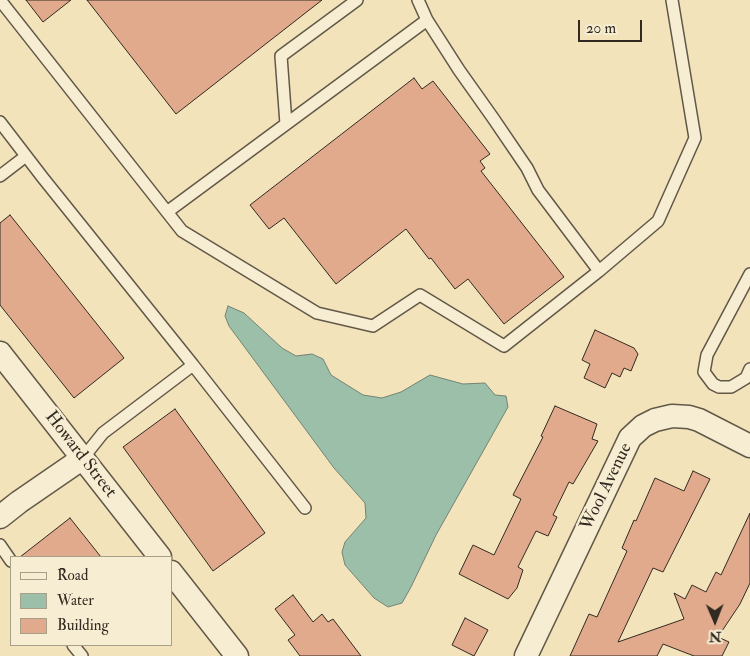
<!DOCTYPE html>
<style>
body{margin:0}
#map{position:relative;width:750px;height:656px;overflow:hidden;background:#f2e3bb;font-family:"IM FELL Double Pica",serif}
canvas{display:block}
.legend{position:absolute;left:10px;top:556px;width:162px;height:90px;box-sizing:border-box;background:#f7edd3;border:1px solid #a89f8b;margin:0;padding:6px 9px;list-style:none;font-size:15px;color:#322a20}
.legend li{display:flex;align-items:center;gap:10px;height:25px}
.legend b{width:25px;border:1px solid #a89f8b}
.north{position:absolute;left:690px;top:596px;width:50px;height:50px;-webkit-text-stroke:4px #f7edd3;paint-order:stroke;rotate:179deg;font-size:14px;font-weight:700;line-height:20px;text-align:center;color:#322a20}
.north::after{content:'';display:block;margin:auto;width:18px;height:22px;background:#322a20;clip-path:polygon(50% 0,100% 100%,50% 72%,0 100%)}
.scale{position:absolute;left:578px;top:20px;width:64px;height:22px;box-sizing:border-box;border:2px solid #322a20;border-top:0;padding-left:6px;font-size:15px;line-height:18px;white-space:nowrap;color:#322a20;-webkit-text-stroke:4px #f7edd3;paint-order:stroke}
</style>
<div id="map">
<canvas width="750" height="656"></canvas>
<ul class="legend">
<li><b style="height:6px;background:#f7edd3"></b>Road</li>
<li><b style="height:14px;background:#9cbfaa"></b>Water</li>
<li><b style="height:14px;background:#e1aa8d"></b>Building</li>
</ul>
<div class="north">N</div>
<div class="scale">20 m</div>
</div>
<script>
const context = document.querySelector('canvas').getContext('2d');
context.lineJoin = 'round';
function fill(path, color) { context.fillStyle = color; context.fill(path, 'evenodd'); }
const toPath = rows => new Path2D(rows.map(r => 'M' + r).join(''));
function strokePath(path, color, width, dash) { context.strokeStyle = color; context.lineWidth = width; context.lineCap = dash ? 'butt' : 'round'; context.setLineDash(dash || []); context.stroke(path); }
function label(font, color, halo, rows, align = 'center') {
  context.font = font + ' "IM FELL Double Pica",serif'; context.lineWidth = 5; context.setLineDash([]); context.textBaseline = 'middle'; context.strokeStyle = halo; context.fillStyle = color; for (const [text, x, y, turn = 0] of rows) {
    context.save(); context.translate(x, y); context.rotate((+turn || 0) * Math.PI / 180); context.textAlign = isNaN(turn) ? turn : align; if (halo) context.strokeText(text, 0, 0); context.fillText(text, 0, 0); context.restore();
  }
}
const water = toPath([
 [228,306,244,313,282,348,296,356,312,354,323,359,331,375,363,395,382,398,401,392,430,375,463,384,485,383,495,395,506,396,508,407,436,535,411,587,402,603,388,607,374,598,345,565,342,552,345,542,366,518,365,503,334,468,229,326,225,316,228,306]
]);
const building = toPath([
 [26,0,71,0,43,22,26,0],
 [87,0,322,0,176,114,87,0],
 [414,78,422,89,433,81,490,154,480,161,485,168,481,171,564,277,504,324,468,279,455,289,431,258,429,259,406,229,336,284,284,218,269,229,250,205,414,78],
 [10,215,124,358,74,398,0,305,0,223,10,215],
 [595,330,634,348,638,354,631,371,624,368,620,377,612,373,605,388,584,378,590,364,582,360,595,330],
 [555,406,597,424,592,439,598,441,573,484,569,482,553,515,557,517,548,536,536,531,518,567,523,570,517,588,508,599,459,574,473,545,494,555,521,499,513,495,543,437,541,436,555,406],
 [175,409,265,533,213,571,123,447,175,409],
 [693,471,710,479,663,572,653,568,618,642,684,619,674,593,685,599,692,585,706,592,716,572,721,575,750,513,750,583,740,604,718,637,729,642,722,656,694,656,663,644,657,656,570,656,589,614,597,617,627,551,622,548,634,520,636,521,655,478,684,491,693,471],
 [70,518,101,557,20,557,70,518],
 [293,595,313,622,322,614,328,622,333,619,361,656,300,656,288,640,295,635,275,609,293,595],
 [465,618,488,630,474,656,452,645,465,618]
]);
const service = toPath([
 [0,0,182,231,317,313,373,326,420,295,504,346,599,271,658,221,695,138,672,0],
 [418,0,427,20,459,70,493,118,527,168,538,190,599,271],
 [0,122,43,178,193,365,103,433,83,458],
 [286,124,281,56,357,0],
 [0,176,26,156],
 [167,212,427,20],
 [750,274,707,355,704,372,713,384,719,387,731,387,746,378,750,369],
 [193,365,305,508],
 [0,545,11,561],
 [73,645,82,656]
]);
const minor = toPath([
 [0,353,160,557],
 [0,517,19,502,83,458],
 [171,572,237,656],
 [526,656,630,438,643,426,655,420,672,416,689,417,699,420,750,446]
]);
const streetNames = [
 ["Howard Street",80,455,52],
 ["Wool Avenue",607,487,-64]
];
fill(water, '#9cbfaa');
strokePath(water, '#728373', 1);
fill(building, '#e1aa8d');
strokePath(building, '#322a20', 1);
strokePath(service, '#625847', 14);
strokePath(minor, '#625847', 25);
strokePath(service, '#f7edd3', 11);
strokePath(minor, '#f7edd3', 22);
label('18px', '#322a20', '#f7edd3', streetNames);
</script>
